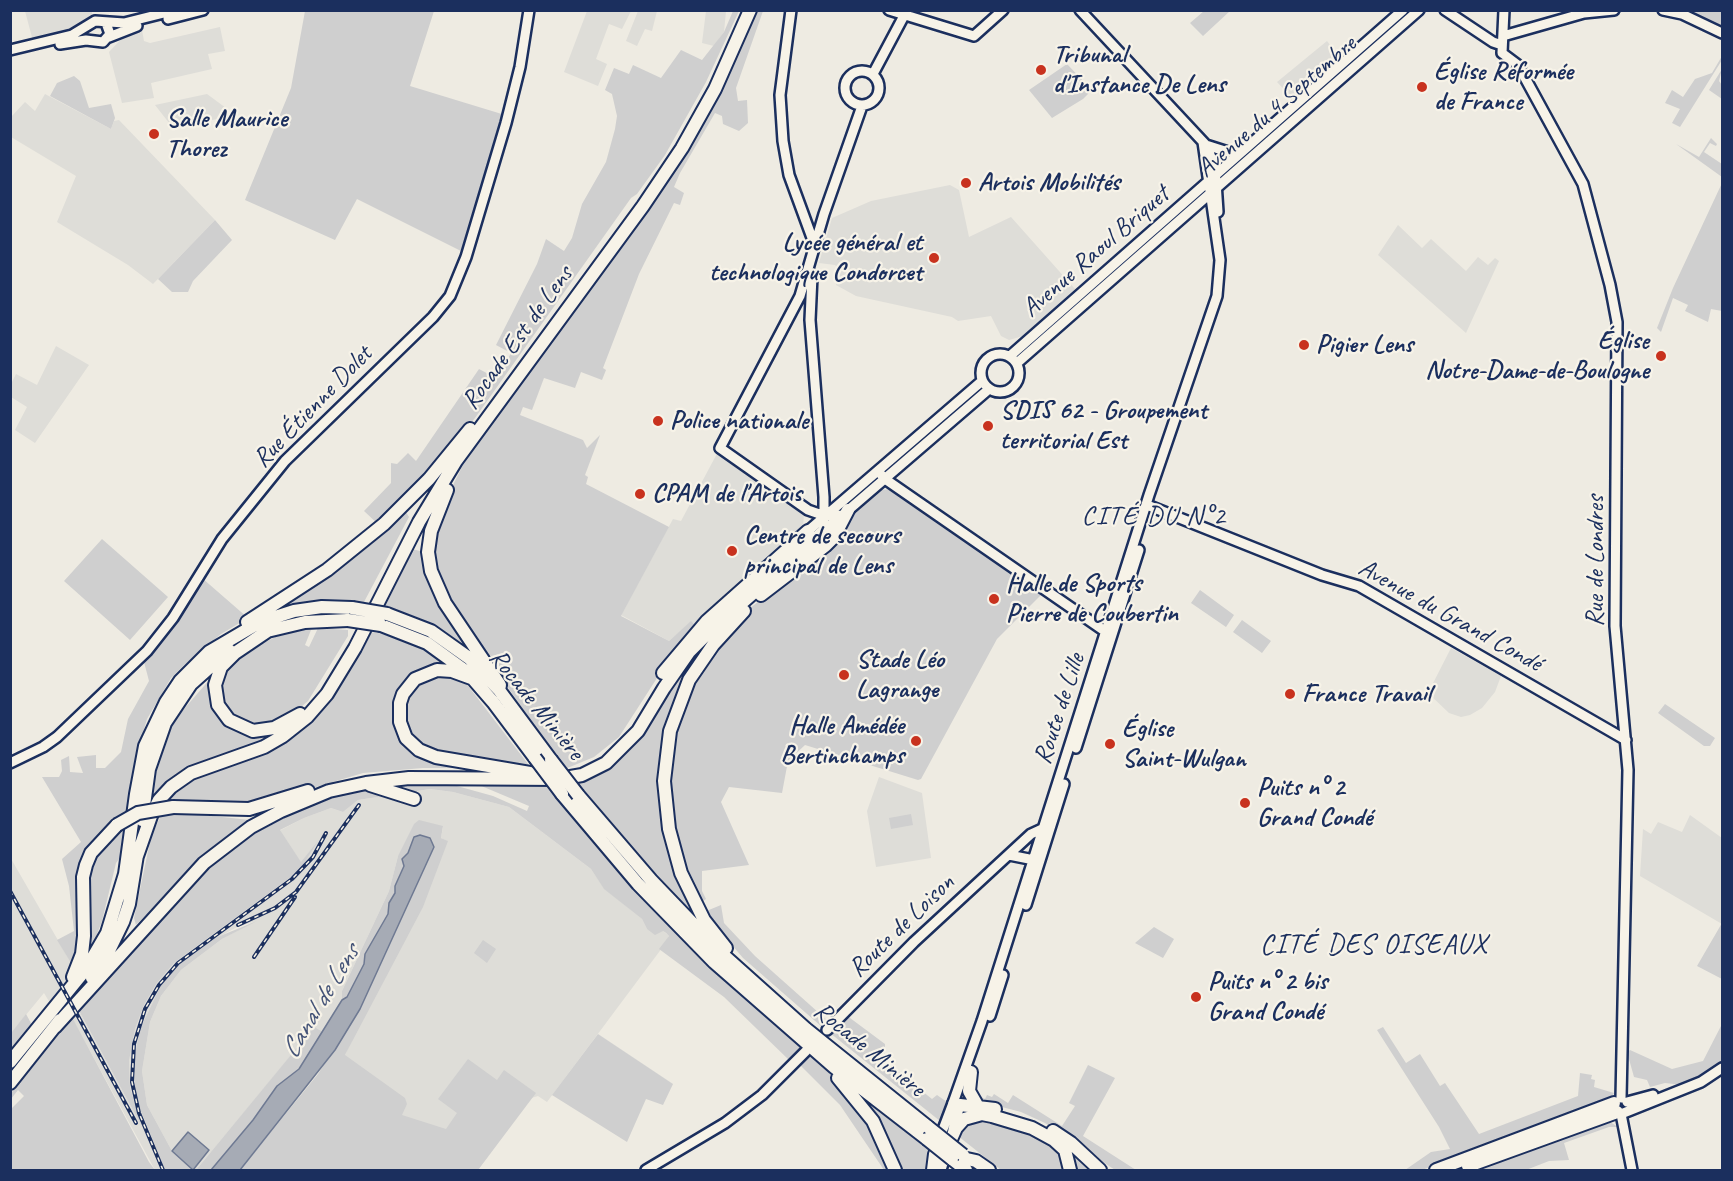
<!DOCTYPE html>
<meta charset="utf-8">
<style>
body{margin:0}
#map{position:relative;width:1733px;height:1181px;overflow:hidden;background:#eeebe2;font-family:Caveat,sans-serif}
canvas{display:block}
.frame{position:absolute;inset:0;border:12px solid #1b2f5e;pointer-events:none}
</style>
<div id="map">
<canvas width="1733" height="1181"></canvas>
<div class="frame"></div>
</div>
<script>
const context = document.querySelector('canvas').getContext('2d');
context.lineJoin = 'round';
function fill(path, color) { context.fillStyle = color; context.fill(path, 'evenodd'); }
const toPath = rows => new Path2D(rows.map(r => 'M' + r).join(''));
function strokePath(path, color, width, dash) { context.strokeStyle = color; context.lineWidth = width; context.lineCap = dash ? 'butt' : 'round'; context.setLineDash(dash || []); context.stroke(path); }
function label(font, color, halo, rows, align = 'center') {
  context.font = font + ' Caveat,sans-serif'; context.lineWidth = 4.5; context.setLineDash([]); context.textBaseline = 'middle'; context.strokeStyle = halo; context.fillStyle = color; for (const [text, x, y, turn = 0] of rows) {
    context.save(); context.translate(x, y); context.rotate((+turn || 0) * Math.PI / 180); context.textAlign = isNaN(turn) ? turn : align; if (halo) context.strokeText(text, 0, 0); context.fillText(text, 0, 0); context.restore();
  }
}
const built = toPath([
 [25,11,92,11,92,17,80,30,33,41],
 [587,11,631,11,622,29,609,24,596,59,607,64,598,86,564,72],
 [638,11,657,11,652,31,645,29,637,46,626,41],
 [706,11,726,11,724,32,714,46,702,43],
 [220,27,225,51,208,54,212,69,151,83,154,98,122,103,109,52,127,33,142,30,144,41,150,43],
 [1327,41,1341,59,1293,99,1277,82],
 [45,94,111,129,114,121,119,120,215,220,153,284,128,265,57,222,76,176,11,137,11,117,25,102,35,111],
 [207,94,226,108,222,118,173,128,155,105],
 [950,185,959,190,969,237,1011,217,1075,289,1023,336,1009,340,1001,336,991,316,958,321,952,317,856,296,836,285,839,269,835,265,819,263,832,218,871,201],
 [1398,225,1422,248,1431,239,1466,271,1478,257,1488,265,1495,258,1499,261,1466,333,1378,255],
 [56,346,89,365,35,443,15,430,27,407,11,397,11,384,16,374,37,385],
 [720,448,804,513,803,529,694,624,691,622,669,641,621,615,673,519,681,521],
 [1451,648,1501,676,1495,692,1482,708,1470,715,1461,717,1449,713,1428,693],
 [879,777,922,793,931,858,876,867,867,811],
 [430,789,453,792,509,807,591,869,604,888,642,919,647,929,663,931,669,936,665,944,547,1102,538,1096,531,1098,478,1170,325,1170,345,1055,447,841,441,838,443,827,398,856,389,891,342,991,342,1000,323,1032,314,1028,196,1170,172,1151,147,1105,142,1071,150,1022,161,996,181,970,222,939,253,922,237,927,197,949,161,985,140,1029,134,1059,140,1109,165,1170,155,1170,72,1018,80,1013,141,1125,130,1087,129,1061,135,1029,144,1005,157,983,174,963,291,877,314,848,301,863,279,831,304,818,331,808,343,812,358,800],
 [1690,815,1722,838,1722,924,1640,876,1643,829,1651,834,1658,822,1682,832],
 [10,857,74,968,50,1003,44,993,11,1033]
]);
const green = toPath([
 [305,11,434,11,410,86,505,115,463,252,357,199,335,240,245,200,291,88],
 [733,11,739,11,706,82,665,155,637,194,631,198,475,418,430,473,379,525,364,511,391,483,391,463,397,464,408,453,416,461,479,369,494,377,505,364,511,353,496,345,537,264,546,239,564,251,572,238,582,204,606,162,615,129,617,116,612,94,605,90,614,68,629,74,633,65,661,78,681,50,702,60,724,32],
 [756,11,763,11,736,88,738,101,747,100,748,123,739,131,723,124,722,116,715,113,680,173,674,187,684,193,680,205,674,203,639,274,603,368,606,370,602,380,581,372,575,388,544,378,532,410,523,407,520,415,583,440,587,448,600,435,585,475,588,477,586,484,669,527,621,616,669,641,691,621,696,626,668,661,619,737,594,757,565,769,457,615,438,584,431,550,448,495,462,467,486,430,642,217],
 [1204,11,1204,10,1230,11,1203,36,1190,23],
 [1682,11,1722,11,1722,28,1686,12],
 [1722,56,1722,60,1680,127,1672,123,1680,109,1665,103,1672,90,1683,97,1695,79,1712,73],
 [1067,64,1088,86,1096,86,1083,99,1052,118,1029,90],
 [1722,69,1719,81,1722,85,1722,99,1709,90],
 [74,76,80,81,89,108,111,104,115,118,111,129,50,96,57,83],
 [1711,138,1717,144,1716,146,1710,143,1704,152,1722,164,1722,177,1676,144,1699,157],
 [1722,183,1722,311,1711,309,1708,322,1685,311,1688,305,1673,298,1661,332,1657,328,1673,288],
 [215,220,232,240,193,281,188,292,172,292,158,279],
 [892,489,1043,593,997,639,921,779,918,780,805,745,788,761,782,793,729,787,721,802,749,865,702,871,702,891,706,899,699,904,685,874,672,828,666,780,674,732,701,666,745,612,830,546,852,514,855,515,854,511,877,490],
 [406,512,409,517,364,602,341,601,284,608,292,598,401,513],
 [102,539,168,597,130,640,64,581],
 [409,548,423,552,428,583,434,597,449,620,451,618,468,648,422,619,382,605],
 [202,578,248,618,221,634,184,665,171,678,147,719,134,763,129,813,89,849,74,968,57,940,74,931,69,886,62,859,81,842,42,777,59,777,62,771,61,760,69,756,70,772,83,773,77,757,96,755,96,768,105,768,121,752,128,719,149,681,144,662,169,632],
 [1200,590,1234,615,1226,627,1191,603],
 [1242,620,1271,641,1262,653,1233,632],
 [318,628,348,630,348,636,308,701,288,718,262,726,245,724,234,718,224,707,221,695,225,672,235,658,275,637,299,629,311,630,305,645,309,647],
 [368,632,378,633,420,645,456,669,404,684,395,697,393,718,396,729,410,746,470,768,423,768,363,773,252,806,161,803,180,784,291,735],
 [692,658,669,714,662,754,660,789,693,909,689,913,575,782,607,768,626,754,680,672],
 [445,675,459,678,469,687,531,768,435,754,410,738,402,713,410,689,431,676],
 [211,678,229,725,239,732,257,737,277,733,262,743,217,758,155,801,152,800,155,768,163,743,177,717],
 [1665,704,1715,738,1710,746,1704,746,1658,713],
 [410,785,457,786,493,796,527,811,529,806,479,785,547,785,613,865,674,932,802,1049,790,1061,724,997,659,949,669,936,666,933,663,931,655,935,647,929,642,919,604,889,591,869,509,807,453,792,430,789,358,800,343,812,331,808,304,818,280,830,301,862,318,841,305,862,291,877,174,963,157,983,144,1005,135,1029,129,1061,130,1087,141,1125,78,1009,186,888,239,842,307,806,351,792],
 [175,812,250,820,195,864,136,925,134,918,151,837,161,815],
 [911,814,913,825,891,829,889,818],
 [419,820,443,826,441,838,448,841,423,907,345,1055,405,1098,407,1104,402,1115,446,1129,457,1113,438,1099,468,1059,497,1080,504,1070,536,1093,478,1170,240,1170,318,1074,360,1009,395,931,430,838,414,837,408,853,402,859,404,865,395,886,395,893,389,903,388,914,365,954,364,964,347,997,342,1000,342,991,389,891,398,856,414,824],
 [125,825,122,855,116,863,102,921,94,942,83,960,86,884,95,853],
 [721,905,724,923,755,956,828,1021,822,1027,743,958,704,912],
 [257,921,222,939,181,970,161,996,150,1022,142,1071,147,1105,172,1151,194,1170,165,1170,140,1109,135,1085,134,1059,140,1029,161,985,177,966,210,940],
 [1722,923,1722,979,1697,966],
 [1154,927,1174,939,1163,958,1135,943],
 [483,940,496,949,487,963,474,953],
 [26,1014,32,1025,11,1050,11,1033],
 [846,1015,885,1044,885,1060,907,1079,932,1099,937,1095,947,1102,940,1121,830,1033],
 [72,1017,149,1162,155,1170,11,1170,11,1109,24,1096,18,1090,11,1099,11,1093],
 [1722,1024,1722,1064,1706,1076,1683,1085,1665,1083,1650,1087,1647,1080,1634,1077,1627,1052,1630,1050,1672,1069,1703,1061],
 [314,1027,323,1032,299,1069,277,1086,253,1120,211,1170,196,1170],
 [1383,1027,1406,1063,1420,1054,1440,1086,1445,1083,1479,1134,1578,1096,1580,1073,1592,1075,1591,1079,1595,1080,1594,1087,1614,1093,1611,1098,1422,1170,1405,1170,1431,1152,1450,1149,1439,1127,1377,1030],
 [598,1034,673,1084,663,1105,646,1099,627,1142,552,1095],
 [809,1055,828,1070,861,1108,892,1170,884,1170,840,1105,799,1064],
 [1088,1065,1115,1078,1083,1136,1136,1170,1115,1170,1045,1123,1021,1112,983,1102,972,1092,985,1099,987,1095,992,1097,994,1094,1008,1103,1013,1095,1062,1126,1075,1106,1069,1103],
 [857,1093,932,1152,926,1170,898,1170],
 [981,1118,1006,1122,1053,1144,1062,1155,1065,1170,1001,1170,958,1136,964,1127],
 [1607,1120,1618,1127,1609,1127,1564,1143,1569,1160,1549,1161,1526,1170,1472,1170],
 [1055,1136,1097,1170,1072,1170]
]);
const water = toPath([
 [420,835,430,838,434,847,360,1009,335,1050,240,1170,211,1170,253,1120,277,1086,299,1069,342,1000,347,997,364,964,365,954,388,914,389,903,395,893,395,886,404,866,402,859,408,853,414,837,420,835],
 [188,1132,209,1150,193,1170,172,1151,188,1132]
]);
const secondary = toPath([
 [791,10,780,95,783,141,789,175,815,246],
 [889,10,974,36,1003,10],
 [1080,10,1206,145,1215,167,1218,212],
 [1445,10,1493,42,1502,45],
 [1504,10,1502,53,1518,65,1583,184,1610,285,1617,322,1615,626,1628,770,1621,1098],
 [1663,10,1682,14,1722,33],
 [168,19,203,10],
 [1503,36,1584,13,1614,10],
 [109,37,137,26],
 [60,44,86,40,103,42,110,34,106,23],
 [10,50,72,35,95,21,124,23,176,10],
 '845 88a17 17 0 1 1 34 0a17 17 0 1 1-34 0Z',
 [873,74,907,10],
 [1206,145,1228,152,1241,152],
 [812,276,810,320,824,497,824,531],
 '981 373a19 19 0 1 1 38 0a19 19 0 1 1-38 0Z',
 [1010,356,1403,10],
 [1017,363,1419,10],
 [878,471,885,479,1109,634],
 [1147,505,1322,575,1359,586,1626,740],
 [842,515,825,516,808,510,720,448,800,296,824,214,862,106],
 [808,531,982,381],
 [824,531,989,389],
 [1076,748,1139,550],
 [10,763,43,747,57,737,147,651,173,618,222,539,285,461,433,317,450,296,466,257,506,123,520,67,529,10],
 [1009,855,1039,861],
 [1026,905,1064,784],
 [990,1016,1003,975],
 [827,1030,914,942,1031,834,1044,828],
 [1627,1102,1653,1095],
 [953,1103,982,1021,1149,495,1217,296,1220,260,1203,142],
 [1621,1114,1701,1082,1722,1068],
 [1621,1114,1632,1170],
 [646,1170,725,1123,762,1095,806,1051]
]);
const primary = toPath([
 [953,1129,960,1105],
 [939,1140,953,1103],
 [941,1170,947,1150]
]);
const highway = toPath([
 [447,490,431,531,428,552,431,571,445,603,500,685,499,690],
 [761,595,825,546,834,537,848,510],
 [387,614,431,631,469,658,499,690,551,760],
 [247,622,327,570,384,524,429,479,470,429],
 [381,625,427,643,467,672,493,702,535,758],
 [269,630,235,653,221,667,215,685,218,705,229,720,253,731,274,728,300,714],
 [263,632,305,622,348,620],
 [663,673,707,621,808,531],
 [474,679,452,671,437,670,415,679,403,694,400,703,400,722,406,738,419,750,436,757,530,773],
 [370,785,414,799],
 [562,794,638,884,714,962,834,1067,927,1139],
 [578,795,651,880,720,952,806,1029,928,1127],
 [173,807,249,809,308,791],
 [142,820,149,769,165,723,191,684,229,650],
 [137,856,151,816,159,800,171,787,191,773,264,747,283,736,307,717,327,694,355,648,419,522,456,461,643,206,682,148,715,89,750,10],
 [726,948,704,920,681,873,669,829,664,781,670,731,689,680,713,645,744,611],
 [73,977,82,954,84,936,83,877,86,865,91,853,117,825],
 [92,978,106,957,123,922,129,904,138,849],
 [55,1027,204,863,251,827,281,811,329,791,366,783,409,778,559,779,582,775,606,763,638,731,664,688,689,652,711,630,824,531],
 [10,1062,86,969,107,933,125,874,136,794,145,746,166,702,180,681,209,652,260,622,294,611,322,607,352,608],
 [971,1072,969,1091,977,1105],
 [838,1078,873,1121,895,1170],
 [10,1083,60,1020],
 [960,1105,995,1109],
 [1053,1131,1071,1143,1100,1170],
 [948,1146,956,1128,964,1119,982,1114,992,1116,1032,1128,1054,1140,1065,1150,1070,1170],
 [952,1159,966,1170],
 [967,1159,976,1161,989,1170],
 [1468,1166,1617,1112],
 [933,1170,935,1154],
 [1436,1170,1614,1103]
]);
const rail = toPath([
 [10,891,136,1123],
 [238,925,275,908,296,892,359,805],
 [254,957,295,897],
 [163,1170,139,1113,132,1082,134,1044,145,1009,159,985,178,963,292,879,313,857,326,833]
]);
const highwayBridge = toPath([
 [352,608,387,614],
 [348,620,381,625],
 [535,758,562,794],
 [551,760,578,795],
 [117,825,138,813,173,807],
 [928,1127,963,1155],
 [927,1139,952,1159]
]);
const markers = [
 [1041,70,6,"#c8321e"],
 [1422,87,6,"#c8321e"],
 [154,134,6,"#c8321e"],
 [966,183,6,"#c8321e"],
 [934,258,6,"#c8321e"],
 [1304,345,6,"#c8321e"],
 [1661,356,6,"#c8321e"],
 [658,421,6,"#c8321e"],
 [988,426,6,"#c8321e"],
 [640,494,6,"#c8321e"],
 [732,551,6,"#c8321e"],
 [994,599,6,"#c8321e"],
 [844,675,6,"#c8321e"],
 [1290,694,6,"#c8321e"],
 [916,741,6,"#c8321e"],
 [1110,744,6,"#c8321e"],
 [1245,803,6,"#c8321e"],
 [1196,997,6,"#c8321e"]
];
const poiNames = [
 ["Tribunal",1053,55],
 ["d'Instance De Lens",1053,85],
 ["Église Réformée",1434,72],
 ["de France",1434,102],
 ["Salle Maurice",166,119],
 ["Thorez",166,149],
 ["Artois Mobilités",978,183],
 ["Lycée général et",922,243,"right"],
 ["technologique Condorcet",922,273,"right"],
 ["Église",1649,341,"right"],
 ["Notre-Dame-de-Boulogne",1649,371,"right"],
 ["Pigier Lens",1316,345],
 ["SDIS 62 - Groupement",1000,411],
 ["territorial Est",1000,441],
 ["Police nationale",670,421],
 ["CPAM de l'Artois",652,494],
 ["Centre de secours",744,536],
 ["principal de Lens",744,566],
 ["Halle de Sports",1006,584],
 ["Pierre de Coubertin",1006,614],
 ["Stade Léo",856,660],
 ["Lagrange",856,690],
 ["France Travail",1302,694],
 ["Halle Amédée",904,726,"right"],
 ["Bertinchamps",904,756,"right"],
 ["Église",1122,729],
 ["Saint-Wulgan",1122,759],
 ["Puits n° 2",1257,788],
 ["Grand Condé",1257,818],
 ["Puits n° 2 bis",1208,982],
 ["Grand Condé",1208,1012]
];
const streetNames = [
 ["Avenue du 4 Septembre",1277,107,-41],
 ["Avenue Raoul Briquet",1096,252,-41],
 ["Rocade Est de Lens",518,338,-54],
 ["Rue Étienne Dolet",313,407,-46],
 ["Rue de Londres",1596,561,-90],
 ["Avenue du Grand Condé",1450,616,29],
 ["Rocade Minière",536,705,51],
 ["Route de Lille",1060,709,-72],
 ["Route de Loison",902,926,-44],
 ["Rocade Minière",869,1050,39]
];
const neighbourhoodNames = [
 ["CITÉ DU N°2",1154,517]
];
const waterNames = [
 ["Canal de Lens",321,1002,-59]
];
const quarterNames = [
 ["CITÉ DES OISEAUX",1374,946]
];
fill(built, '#deddd8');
fill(green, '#cfcfcf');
fill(water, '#a6abb5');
strokePath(water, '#6e7992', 1.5);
strokePath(secondary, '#1b2f5e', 14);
strokePath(primary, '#1b2f5e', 14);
strokePath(highway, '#1b2f5e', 16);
strokePath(secondary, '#f7f3e8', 9);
strokePath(primary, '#f7f3e8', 9);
strokePath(highway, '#f7f3e8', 12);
strokePath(rail, '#1b2f5e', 4);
strokePath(rail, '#f7f3e8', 1.5, [4.5]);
strokePath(highwayBridge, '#1b2f5e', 16, []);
strokePath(highwayBridge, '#f7f3e8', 12);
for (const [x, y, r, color] of markers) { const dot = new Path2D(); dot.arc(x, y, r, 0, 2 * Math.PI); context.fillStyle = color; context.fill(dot); strokePath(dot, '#f7f3e8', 2); }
label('bold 26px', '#1b2f5e', '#f7f3e8', poiNames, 'left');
label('26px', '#1b2f5e', '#f7f3e8', streetNames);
context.letterSpacing = '1.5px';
label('27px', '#1b2f5e', '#f7f3e8', neighbourhoodNames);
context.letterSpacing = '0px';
label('italic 27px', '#455478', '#f7f3e8', waterNames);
context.letterSpacing = '1.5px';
label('28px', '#1b2f5e', '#f7f3e8', quarterNames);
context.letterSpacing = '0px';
</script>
